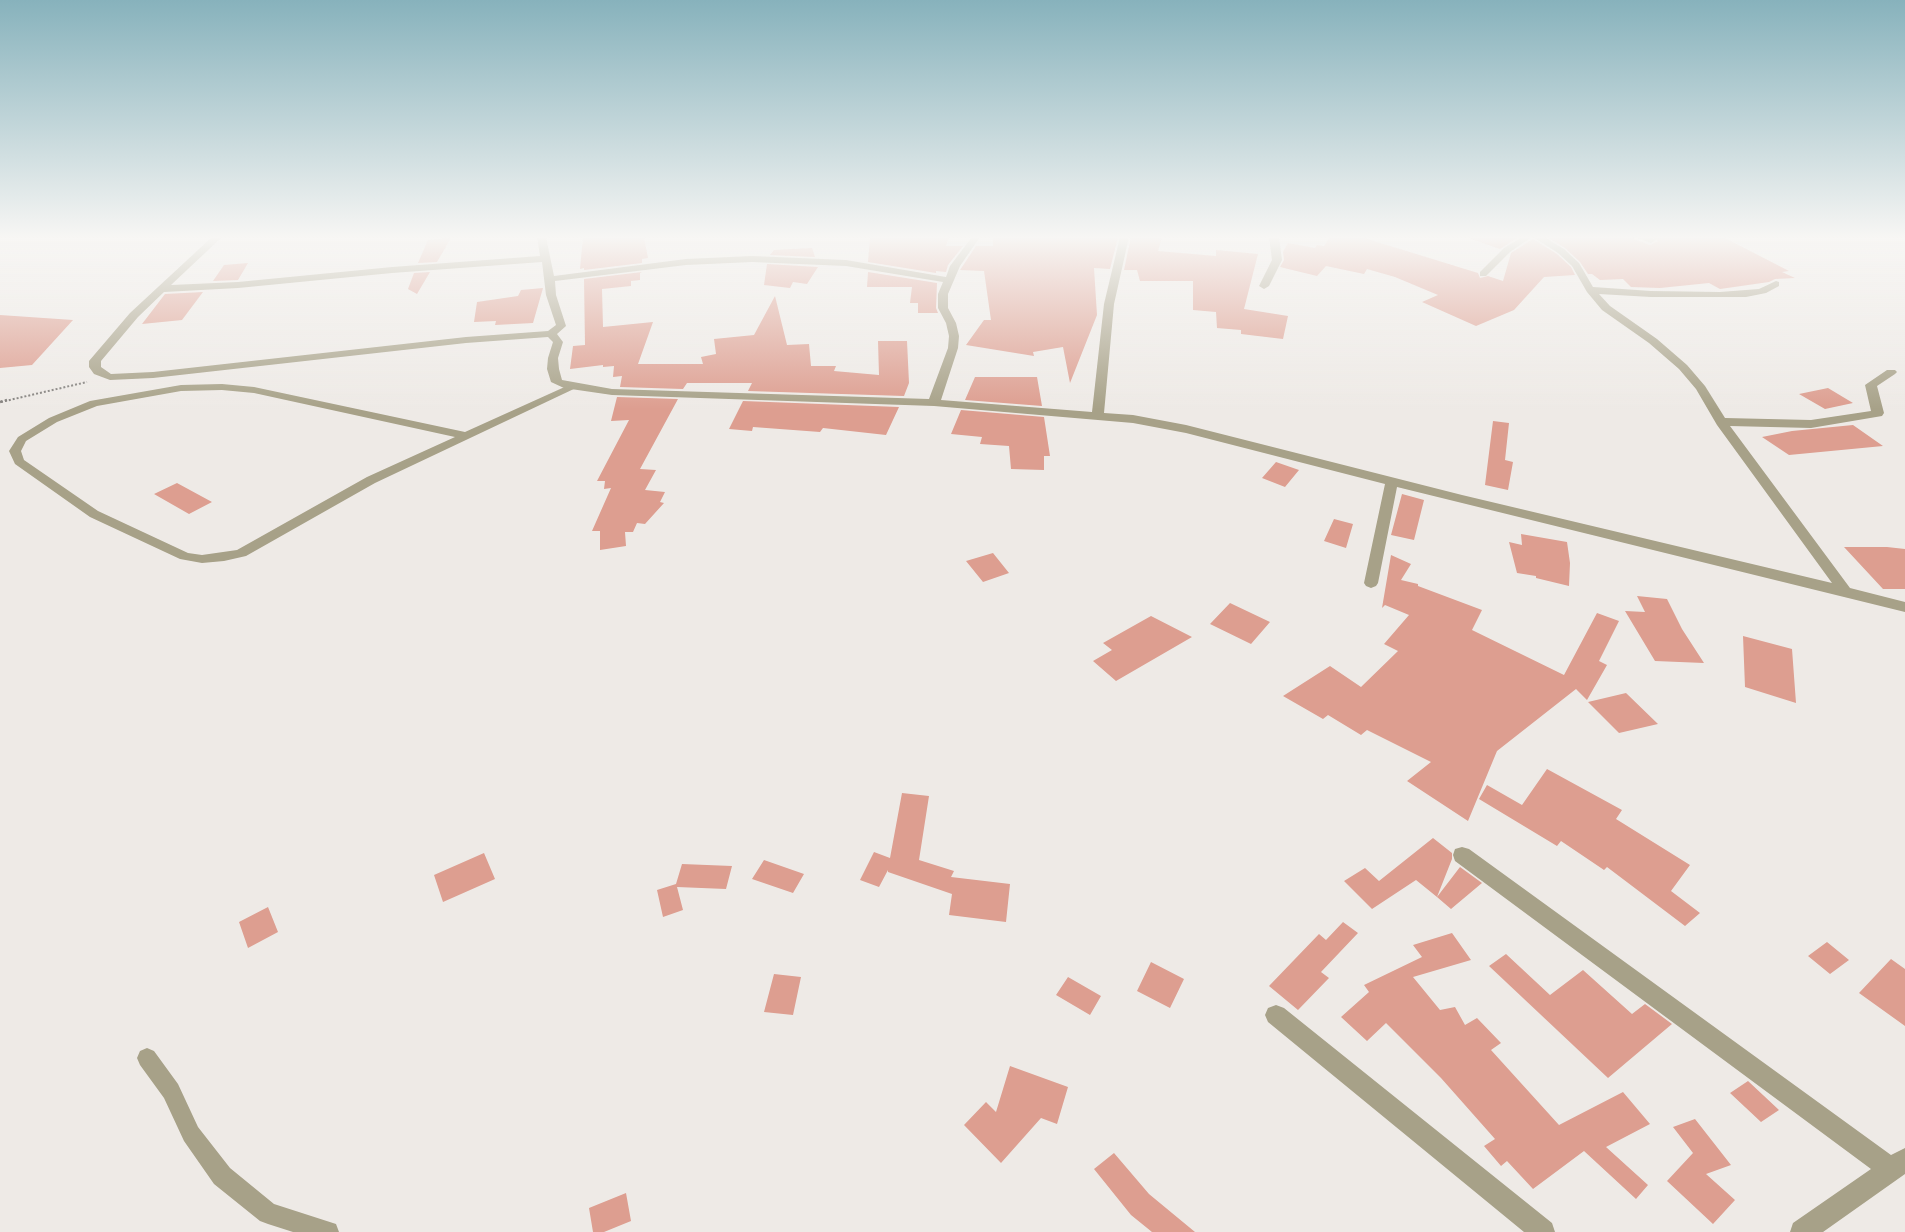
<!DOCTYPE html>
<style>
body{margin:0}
canvas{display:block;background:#eeeae6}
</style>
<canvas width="1905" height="1232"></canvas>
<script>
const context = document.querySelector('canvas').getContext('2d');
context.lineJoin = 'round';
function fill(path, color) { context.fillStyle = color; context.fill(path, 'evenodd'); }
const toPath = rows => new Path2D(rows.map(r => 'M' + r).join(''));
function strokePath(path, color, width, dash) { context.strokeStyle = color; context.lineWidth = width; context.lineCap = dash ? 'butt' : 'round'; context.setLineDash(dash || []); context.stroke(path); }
const building = toPath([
 [583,237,644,237,648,258,642,259,642,263,584,270,584,268,580,269],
 [870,237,949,237,946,246,963,246,948,265,946,272,936,271,936,273,868,262],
 [993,237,1118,237,1110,269,1094,268,1097,315,1070,383,1063,347,1033,352,1034,356,966,345,984,320,991,320,984,271,960,270,976,246,993,246],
 [1131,237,1162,237,1158,251,1216,256,1216,250,1258,254,1244,309,1288,316,1283,339,1241,334,1241,330,1217,328,1216,312,1193,310,1193,281,1140,281,1137,270,1124,270],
 [1330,237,1361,237,1478,273,1480,278,1488,276,1503,281,1511,253,1533,239,1557,254,1571,267,1575,275,1544,277,1514,310,1476,326,1422,302,1438,295,1395,277,1367,269,1364,274,1326,266,1317,276,1280,267,1284,260,1283,252,1288,243,1315,248,1317,245,1324,246],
 [1472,237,1519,237,1500,249,1471,239],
 [1547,237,1633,237,1634,239,1650,245,1658,241,1653,237,1723,237,1789,271,1782,272,1795,278,1775,279,1769,282,1720,289,1709,283,1660,288,1631,287,1623,279,1600,280,1592,274,1588,274,1580,262,1565,248],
 [451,238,437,262,418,263,428,240],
 [812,248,815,257,770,255,774,250],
 [248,263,238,280,213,281,224,265],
 [767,264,818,267,807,284,793,282,790,288,764,285],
 [430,272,417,294,408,289,414,273],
 [642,272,640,273,640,280,631,281,631,286,602,289,603,327,653,322,638,364,703,364,701,357,716,354,714,339,754,335,775,296,787,345,809,344,811,366,836,366,834,371,879,375,878,341,907,341,909,383,904,396,748,391,752,383,687,383,683,389,620,387,622,376,613,377,614,366,603,367,603,365,570,369,573,346,585,345,584,279],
 [868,272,937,283,936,308,938,313,918,313,918,303,910,303,912,287,867,287],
 [543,288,533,323,495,325,496,321,474,322,477,302,518,296,521,290],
 [203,292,182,320,142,324,165,294],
 [0,315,73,320,32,365,0,368],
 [975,377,1037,377,1042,406,965,400],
 [1828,388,1853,403,1825,409,1799,394],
 [617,397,678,399,640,469,656,470,645,490,665,492,660,502,664,503,645,524,637,523,633,532,625,532,626,546,600,550,600,531,592,531,611,488,604,489,605,481,597,481,629,420,611,421],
 [743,401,899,407,886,435,823,428,820,432,753,427,752,431,729,429],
 [961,410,1044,417,1050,456,1044,456,1044,470,1011,469,1009,446,980,444,982,437,951,434],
 [1493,421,1509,423,1505,460,1513,462,1508,490,1485,485],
 [1853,425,1883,446,1789,455,1762,437,1792,431],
 [1276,462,1299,470,1285,487,1262,478],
 [177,483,212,502,189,514,154,494],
 [1402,494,1424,500,1414,540,1391,535],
 [1334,519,1353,524,1346,548,1324,541],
 [1521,534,1567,542,1570,563,1569,586,1536,578,1536,576,1517,573,1509,542,1522,545],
 [1844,547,1887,547,1905,549,1905,589,1883,589],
 [993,553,1009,573,983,582,966,561],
 [1391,555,1411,564,1401,580,1418,584,1418,586,1482,610,1472,630,1564,675,1597,613,1619,621,1599,661,1607,665,1587,700,1576,689,1497,751,1468,821,1407,781,1431,762,1367,730,1361,735,1328,715,1323,719,1283,696,1330,666,1361,687,1398,651,1384,644,1409,615,1385,605,1382,608],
 [1637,596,1667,599,1682,629,1704,663,1655,661,1625,611,1645,612],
 [1230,603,1270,622,1251,644,1210,624],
 [1151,616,1192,637,1116,681,1093,661,1112,650,1103,643],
 [1743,636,1792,649,1796,703,1745,687],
 [1626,693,1658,724,1619,733,1588,702],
 [1547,769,1622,810,1616,819,1690,865,1671,891,1700,913,1685,926,1607,867,1604,870,1561,841,1557,846,1479,799,1487,785,1522,805],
 [902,793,929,796,919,860,954,871,951,877,1010,884,1006,922,949,915,952,894,888,872,888,870,879,887,860,880,874,852,890,858],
 [1433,838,1452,853,1452,859,1437,897,1416,880,1372,909,1344,881,1365,868,1379,881],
 [484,853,495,879,443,902,434,875],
 [764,860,804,874,793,893,752,879],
 [682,864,732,866,726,889,677,887,683,910,663,917,657,890,676,884],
 [1460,867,1482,883,1451,909,1437,897],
 [268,907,278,932,248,948,239,922],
 [1343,922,1358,933,1321,972,1329,978,1298,1010,1269,986,1319,934,1326,940],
 [1452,933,1471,960,1413,977,1440,1010,1455,1007,1465,1025,1477,1018,1501,1043,1491,1050,1559,1125,1623,1092,1650,1124,1606,1147,1648,1185,1636,1199,1584,1151,1533,1189,1507,1161,1501,1166,1484,1146,1495,1139,1441,1078,1386,1023,1367,1041,1341,1017,1369,992,1364,985,1422,957,1413,945],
 [1827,942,1849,960,1830,974,1808,956],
 [1506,954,1550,995,1583,970,1632,1014,1645,1004,1672,1024,1608,1078,1489,966],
 [1891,959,1905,969,1905,1026,1859,993],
 [1151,962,1184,979,1170,1008,1137,991],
 [774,974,801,977,793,1015,764,1012],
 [1068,977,1101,996,1090,1015,1056,995],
 [1010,1066,1068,1087,1057,1124,1041,1118,1001,1163,964,1125,986,1102,996,1112],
 [1748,1081,1779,1110,1761,1122,1730,1093],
 [1695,1119,1731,1165,1706,1174,1735,1200,1713,1224,1667,1181,1693,1153,1673,1127],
 [1114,1153,1149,1194,1195,1232,1152,1232,1131,1215,1094,1169],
 [626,1193,631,1221,604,1232,593,1232,589,1208]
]);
const pathFar1 = toPath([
 [1,402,87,382]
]);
const path = toPath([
 [0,402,7,400]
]);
const lane = toPath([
 [222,384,254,387,465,432,569,385,573,384,578,387,375,483,246,556,224,561,202,563,180,559,90,517,15,464,9,451,18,437,49,418,90,401,181,385,222,384],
 [222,390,254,393,455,437,367,477,237,550,202,555,188,553,98,511,24,460,21,451,26,441,57,422,97,406,181,391,222,390],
 [147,1048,154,1051,178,1084,198,1127,230,1168,274,1204,336,1224,339,1232,293,1232,268,1224,260,1221,214,1184,184,1141,164,1098,140,1065,137,1058,140,1051,147,1048]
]);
const street = toPath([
 [212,237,222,237,171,285,238,282,392,267,540,256,537,237,546,237,554,276,686,259,752,256,846,260,946,277,950,266,972,237,980,237,960,266,948,294,948,308,956,323,959,336,958,348,941,400,1092,412,1104,304,1120,237,1129,237,1114,304,1104,413,1133,415,1186,425,1462,495,1832,583,1717,425,1696,389,1679,369,1649,343,1602,310,1587,292,1572,266,1558,253,1533,237,1544,237,1564,249,1579,263,1593,287,1651,291,1720,292,1759,289,1776,281,1779,282,1779,286,1766,293,1746,297,1651,297,1599,294,1610,306,1657,339,1687,365,1705,386,1725,418,1811,420,1871,411,1865,385,1887,370,1895,370,1897,372,1895,374,1877,386,1884,413,1882,416,1811,428,1730,426,1850,588,1905,602,1905,612,1397,487,1378,583,1376,586,1371,588,1366,586,1364,583,1385,484,1186,433,1133,423,934,406,612,395,564,388,551,382,547,369,548,358,553,342,548,337,466,343,153,378,110,380,94,374,89,367,89,361,130,313,212,237],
 [542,262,546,295,556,325,548,331,466,337,153,372,111,374,101,367,101,361,138,317,164,292,238,288,392,273,542,262],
 [752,262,846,266,943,282,938,294,938,308,946,323,949,336,948,348,929,399,612,389,562,380,559,369,558,358,563,342,557,334,566,326,556,295,555,281,686,265,752,262],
 [1269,237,1279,237,1282,260,1269,286,1264,289,1259,286,1272,260,1269,237],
 [1522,237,1532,237,1510,252,1486,276,1480,276,1480,272,1504,248,1522,237],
 [1635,237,1649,237,1656,240,1651,243,1635,237],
 [1462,847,1469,849,1891,1155,1905,1148,1905,1174,1823,1232,1790,1232,1793,1223,1871,1169,1455,861,1453,855,1455,849,1462,847],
 [1276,1005,1284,1008,1552,1223,1555,1232,1524,1232,1268,1022,1265,1015,1268,1008,1276,1005]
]);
fill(building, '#dd9e90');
strokePath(pathFar1, '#84817e', 2, [2, 2]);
strokePath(path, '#84817e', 2.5, [2.5, 2.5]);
fill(lane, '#a7a188');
fill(street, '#a7a188');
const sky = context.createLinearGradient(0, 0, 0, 409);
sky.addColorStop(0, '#87b2bc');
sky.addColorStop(0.58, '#f7f6f4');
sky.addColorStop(1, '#f7f6f400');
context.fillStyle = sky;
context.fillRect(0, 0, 1905, 409);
</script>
